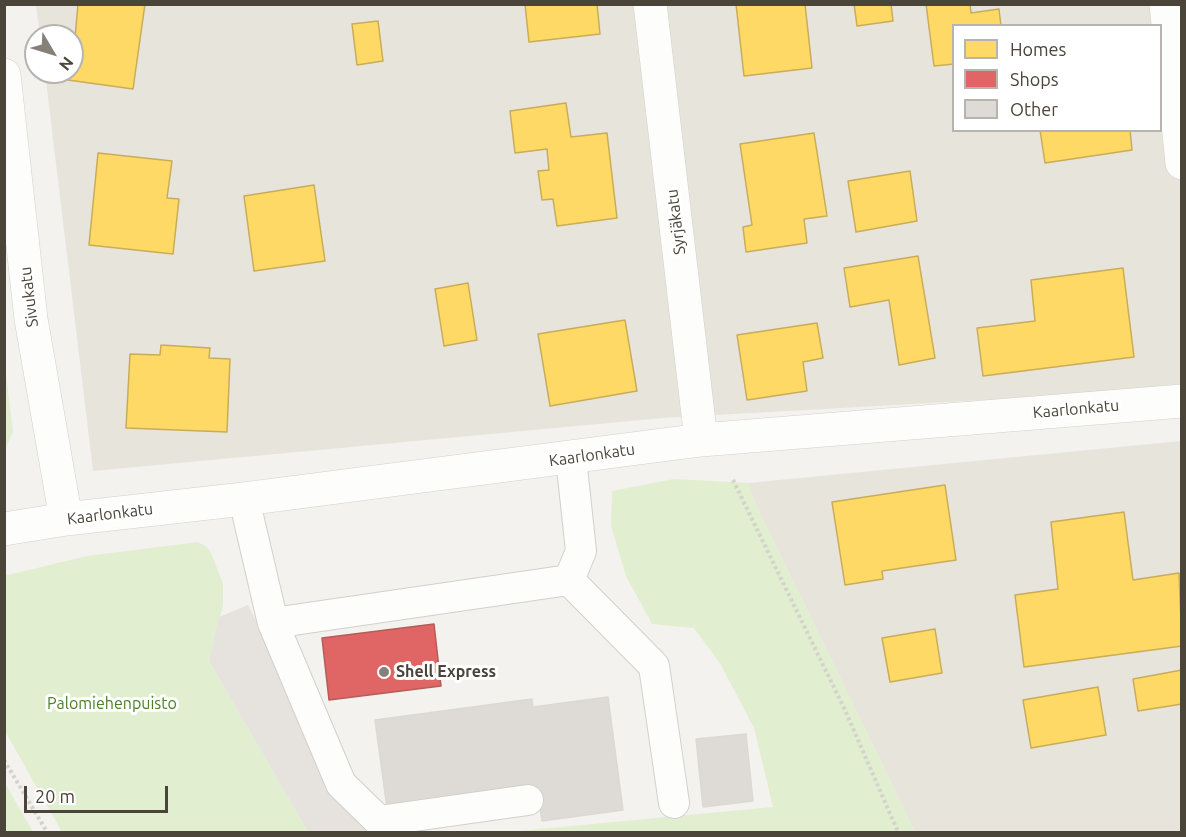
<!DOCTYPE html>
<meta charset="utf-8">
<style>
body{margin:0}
#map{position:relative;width:1186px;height:837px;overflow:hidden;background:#f4f2ee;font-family:Ubuntu,sans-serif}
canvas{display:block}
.frame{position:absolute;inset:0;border:6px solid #4b4439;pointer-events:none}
.legend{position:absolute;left:952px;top:24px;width:210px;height:108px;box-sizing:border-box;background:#fff;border:2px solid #b7b4b0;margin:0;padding:8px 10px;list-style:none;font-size:18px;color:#4b4439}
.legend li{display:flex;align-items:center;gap:12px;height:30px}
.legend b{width:30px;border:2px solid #b7b4b0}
.north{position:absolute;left:24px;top:24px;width:60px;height:60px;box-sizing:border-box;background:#fff;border:2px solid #b7b4b0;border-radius:50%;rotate:128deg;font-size:16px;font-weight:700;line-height:24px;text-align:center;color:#4b4439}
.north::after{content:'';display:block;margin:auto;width:21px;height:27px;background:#868178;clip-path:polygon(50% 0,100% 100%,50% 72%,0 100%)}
.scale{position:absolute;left:24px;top:786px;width:144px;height:27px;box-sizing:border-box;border:3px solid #4b4439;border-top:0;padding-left:8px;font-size:18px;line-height:21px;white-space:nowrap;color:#4b4439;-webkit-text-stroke:4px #fff;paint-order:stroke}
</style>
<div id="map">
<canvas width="1186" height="837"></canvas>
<div class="frame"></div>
<ul class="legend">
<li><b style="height:16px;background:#ffd966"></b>Homes</li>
<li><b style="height:16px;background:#e06666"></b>Shops</li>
<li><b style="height:16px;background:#dedbd6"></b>Other</li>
</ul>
<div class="north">N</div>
<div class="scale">20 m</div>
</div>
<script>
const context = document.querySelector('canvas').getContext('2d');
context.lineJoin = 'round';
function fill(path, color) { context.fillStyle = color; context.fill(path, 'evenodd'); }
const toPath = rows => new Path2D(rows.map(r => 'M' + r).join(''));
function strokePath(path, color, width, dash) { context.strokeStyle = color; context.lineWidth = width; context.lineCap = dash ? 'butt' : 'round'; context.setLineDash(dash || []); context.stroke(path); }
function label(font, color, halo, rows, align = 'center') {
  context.font = font + ' Ubuntu,sans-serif'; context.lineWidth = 6; context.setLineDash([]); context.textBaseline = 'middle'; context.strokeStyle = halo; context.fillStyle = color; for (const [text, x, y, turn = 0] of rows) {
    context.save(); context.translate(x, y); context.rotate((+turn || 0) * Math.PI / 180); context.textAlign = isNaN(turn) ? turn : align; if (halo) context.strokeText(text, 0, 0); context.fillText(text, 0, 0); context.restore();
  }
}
const residential = toPath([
 [36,5,1181,5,1181,389,663,418,93,471,45,72,72,72,72,36,40,36],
 [954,26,1160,26,1160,130,954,130],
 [1181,441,1181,832,915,832,755,503,748,483]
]);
const green = toPath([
 [4,357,13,432,5,449,4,449],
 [674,479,748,483,755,503,915,832,508,832,773,807,754,728,721,665,694,628,652,624,626,576,611,526,612,491],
 [198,542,207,547,212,555,223,584,223,605,209,661,308,832,62,832,5,731,4,576,87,556],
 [5,783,33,832,5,832]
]);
const parking = toPath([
 [248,605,366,832,308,832,209,661,219,617]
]);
const homes = toPath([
 [78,4,145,4,133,89,68,80,69,72,72,72,78,4],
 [525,4,597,4,600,34,529,42,525,4],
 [736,4,805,4,812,68,744,76,736,4],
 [854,4,891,4,893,21,857,26,854,4],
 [926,4,970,4,971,13,999,9,1001,26,954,26,954,64,934,66,926,4],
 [378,21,383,61,357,65,352,24,378,21],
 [566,103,571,137,607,133,617,218,557,226,553,199,542,200,538,171,549,170,547,149,515,153,510,111,566,103],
 [1040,130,1130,130,1132,150,1045,163,1040,130],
 [814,133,827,216,804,219,807,243,746,252,743,227,752,225,740,144,814,133],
 [98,153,172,161,167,198,179,199,173,254,89,245,98,153],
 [910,171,917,221,856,232,848,181,910,171],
 [314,185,325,261,254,271,244,196,314,185],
 [918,256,935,358,899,365,889,300,850,307,844,268,918,256],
 [1123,268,1134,357,983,376,977,328,1035,321,1031,280,1123,268],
 [468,283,477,340,444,346,435,289,468,283],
 [625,320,637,391,550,406,538,334,625,320],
 [817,323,823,358,803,362,807,391,747,400,737,335,817,323],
 [161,345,210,348,209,358,230,359,227,432,126,428,130,354,160,355,161,345],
 [945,485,956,560,882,571,883,579,845,585,832,502,945,485],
 [1124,512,1133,580,1179,573,1182,646,1024,667,1015,595,1058,589,1051,522,1124,512],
 [935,629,942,673,890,682,882,638,935,629],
 [1182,670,1182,704,1138,711,1133,679,1182,670],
 [1098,687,1106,735,1031,748,1023,700,1098,687]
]);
const shops = toPath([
 [434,624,441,686,329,700,322,638,434,624]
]);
const building = toPath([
 [608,697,623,810,542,821,537,787,387,808,375,720,532,699,533,707,608,697],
 [746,734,753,801,703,807,696,739,746,734]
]);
const path = toPath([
 [733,480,845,710,898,832],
 [4,760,47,832]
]);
const lane = toPath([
 [244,499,273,623,569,580,581,551,571,458],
 [569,580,654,666,674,803],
 [273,623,341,784,379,821,528,800]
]);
const street = toPath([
 [650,4,701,440],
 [1166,4,1182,163],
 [4,75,31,319,66,519],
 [4,529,66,519,244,499,701,440,1182,401]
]);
const markers = [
 [384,672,6,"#868178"]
];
const streetNames = [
 ["Syrjäkatu",676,222,-97],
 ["Sivukatu",29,297,-97],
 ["Kaarlonkatu",1076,409,-5],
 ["Kaarlonkatu",592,455,-8],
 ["Kaarlonkatu",110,514,-7]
];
const poiNames = [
 ["Shell Express",396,672]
];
const parkNames = [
 ["Palomiehenpuisto",112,704]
];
fill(residential, '#e7e4dc');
fill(green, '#e1eecf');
fill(parking, '#e6e3df');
fill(homes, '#ffd966');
strokePath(homes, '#c9ac58', 1.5);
fill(shops, '#e06666');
strokePath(shops, '#b35c58', 1.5);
fill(building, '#dedbd6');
strokePath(building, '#dcd9d4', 1.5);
strokePath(lane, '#d2d0cb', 32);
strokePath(street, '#d2d0cb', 34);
strokePath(path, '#d3d2cc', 4, [3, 3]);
strokePath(lane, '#fdfdfc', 30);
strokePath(street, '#fdfdfc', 33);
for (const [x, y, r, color] of markers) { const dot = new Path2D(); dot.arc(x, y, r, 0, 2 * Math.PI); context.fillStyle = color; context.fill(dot); strokePath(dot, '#fff', 2); }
label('16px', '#4b4439', '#fff', streetNames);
label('bold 16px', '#4b4439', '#fff', poiNames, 'left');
label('16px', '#4a7f2a', '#fff', parkNames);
</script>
